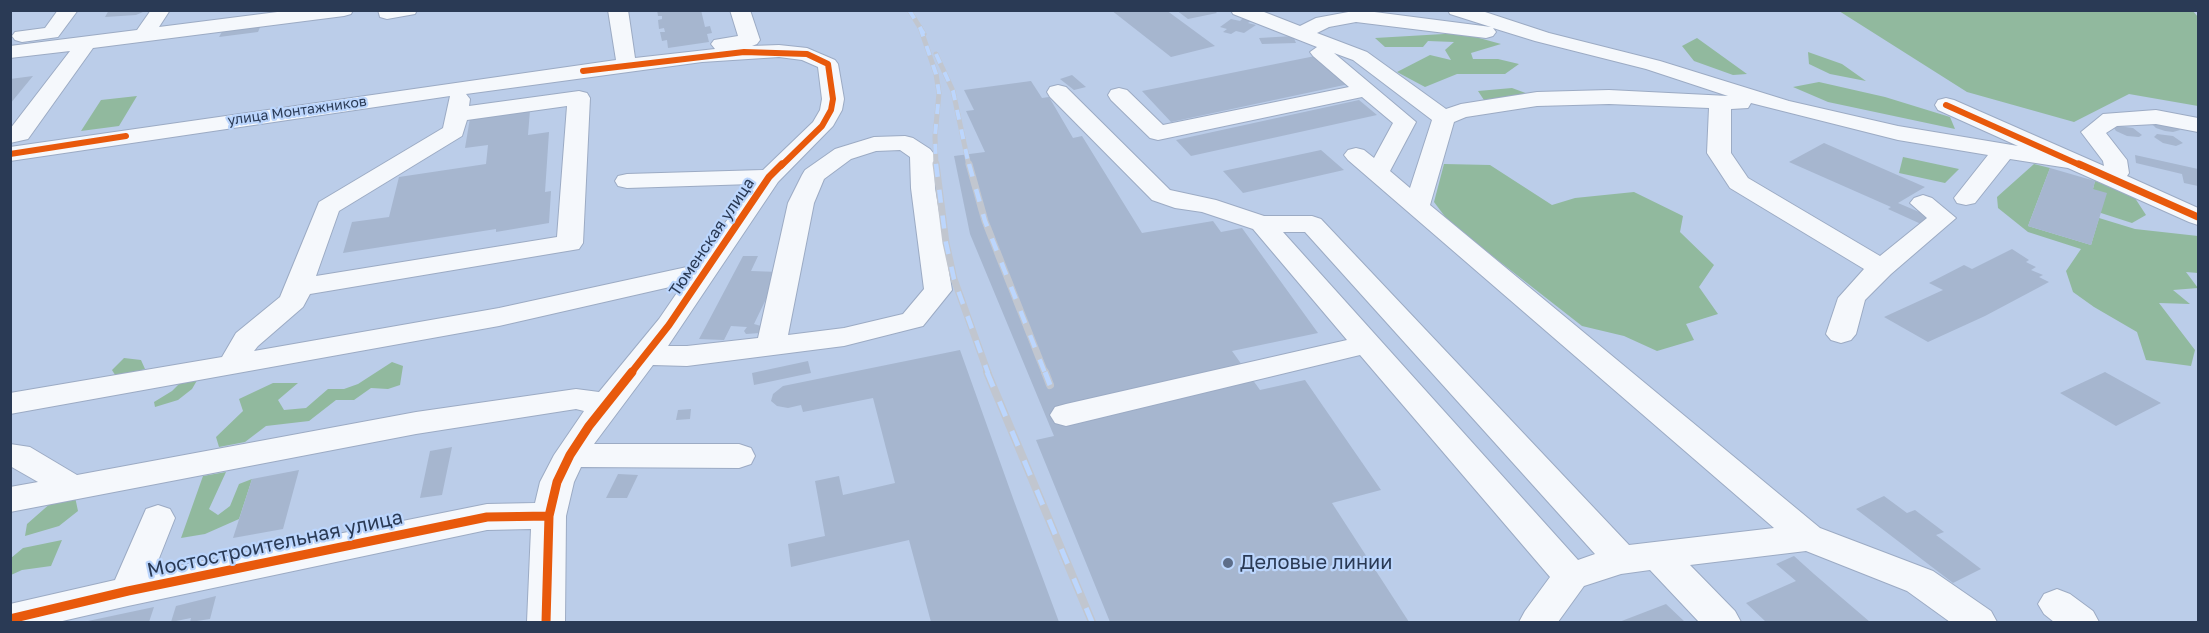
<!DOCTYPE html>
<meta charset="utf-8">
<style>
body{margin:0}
#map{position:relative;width:2209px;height:633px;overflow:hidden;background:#bbcde9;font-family:"Golos Text",sans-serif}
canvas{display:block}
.frame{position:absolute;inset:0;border:12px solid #2a3a55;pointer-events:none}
</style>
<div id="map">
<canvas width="2209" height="633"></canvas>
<div class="frame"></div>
</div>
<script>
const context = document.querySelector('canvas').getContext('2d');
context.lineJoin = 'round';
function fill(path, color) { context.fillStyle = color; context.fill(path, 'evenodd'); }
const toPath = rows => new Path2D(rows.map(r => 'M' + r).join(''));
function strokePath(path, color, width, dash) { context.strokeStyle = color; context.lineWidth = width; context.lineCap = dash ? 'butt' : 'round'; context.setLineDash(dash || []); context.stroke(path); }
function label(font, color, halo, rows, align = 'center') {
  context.font = font + ' "Golos Text",sans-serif'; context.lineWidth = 4.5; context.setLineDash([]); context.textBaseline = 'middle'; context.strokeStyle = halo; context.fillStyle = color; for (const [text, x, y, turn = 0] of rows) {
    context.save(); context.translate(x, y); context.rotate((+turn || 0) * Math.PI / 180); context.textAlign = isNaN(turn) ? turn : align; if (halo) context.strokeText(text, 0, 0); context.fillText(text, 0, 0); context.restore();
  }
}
const green = toPath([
 [1839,11,2193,11,2198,17,2198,106,2129,94,2074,122,1967,92],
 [1461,33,1501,44,1471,53,1473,59,1498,59,1519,64,1505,74,1457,74,1425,87,1397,72,1430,55,1451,60,1445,50,1454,42,1428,41,1423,47,1385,47,1375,38],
 [1697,38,1747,74,1733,75,1694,61,1682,46],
 [1808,52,1842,64,1866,81,1830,74,1809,64],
 [1819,82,1885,97,1950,117,1955,129,1828,102,1793,87],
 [1512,88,1531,95,1486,103,1478,91],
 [137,96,119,126,81,131,101,100],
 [1903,157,1959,169,1945,183,1899,173],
 [1444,164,1490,165,1552,205,1575,198,1634,192,1683,216,1680,232,1714,265,1699,287,1718,314,1686,324,1694,340,1657,351,1624,336,1582,326,1449,222,1434,202],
 [2034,164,2050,168,2028,226,2091,245,2099,218,2135,229,2198,236,2198,273,2186,272,2198,288,2173,290,2190,304,2159,303,2195,350,2191,366,2146,360,2137,332,2094,307,2073,292,2066,271,2081,249,2028,232,1998,208,1997,197],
 [2095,181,2133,195,2146,215,2132,223,2101,213,2093,189],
 [124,358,141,360,145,369,117,378,112,370],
 [392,362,403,366,400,385,388,389,371,388,354,400,336,400,309,421,266,426,245,442,219,447,216,437,243,411,239,399,273,383,298,383,278,400,284,410,306,408,328,389,344,389,358,384],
 [199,377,192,389,178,400,155,407,154,402,172,391,181,382],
 [226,472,209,509,218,515,230,506,239,484,252,479,239,519,205,534,181,538,203,476],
 [75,497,78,511,59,526,25,536,27,524,52,502],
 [62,540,51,566,22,570,11,575,11,558,23,548]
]);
const building = toPath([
 [109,10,143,10,143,12,136,15,105,17],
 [657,10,701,10,705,27,710,26,712,33,707,34,709,42,668,48,667,40,662,41,660,32,665,32,664,28,659,29,658,20,662,19,662,16,658,16],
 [1111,10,1166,10,1215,46,1171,57],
 [1176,10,1214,10,1217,13,1188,19],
 [1243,18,1251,21,1248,23,1256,25,1244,33,1236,31,1231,34,1223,32,1227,29,1220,27,1231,19,1240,21],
 [261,25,258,32,219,37,223,30],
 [1293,36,1296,43,1262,44,1259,38],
 [1315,56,1349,84,1171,122,1142,91],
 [1072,75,1086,87,1074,90,1060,79],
 [33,76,10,104,10,79],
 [1031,81,1042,98,1049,97,1073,138,1082,136,1142,233,1213,221,1221,232,1242,228,1318,333,1232,351,1260,390,1305,380,1381,490,1332,503,1409,622,1110,622,1036,440,1054,436,970,234,954,156,985,152,966,111,974,110,964,90],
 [1359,100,1377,115,1191,156,1176,140],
 [530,110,528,135,549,132,545,192,551,191,549,223,496,232,496,229,343,253,352,222,389,217,399,177,486,164,488,145,465,148,470,118],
 [2151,123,2179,128,2180,130,2173,132,2165,131,2156,128],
 [2118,126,2133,128,2142,135,2139,137,2127,136,2116,131,2114,128],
 [2157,134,2173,136,2183,143,2176,146,2163,143,2154,137],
 [1824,143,1925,187,1898,203,1931,217,1921,224,1888,209,1891,207,1789,162],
 [1321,150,1344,170,1243,193,1223,171],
 [2135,155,2198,169,2198,186,2184,183,2182,174,2136,163],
 [2050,168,2095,181,2093,189,2107,193,2091,245,2028,226],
 [2012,249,2029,260,2026,262,2036,267,2031,270,2043,275,2039,277,2049,282,1985,316,1928,342,1884,317,1943,290,1929,283,1964,265,1972,269],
 [743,256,758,256,751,271,779,272,754,324,761,326,760,333,746,334,744,331,747,327,731,326,724,340,699,339],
 [960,350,1014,501,1059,622,931,622,909,540,791,567,788,544,825,536,815,481,839,476,843,495,895,483,873,398,803,412,801,405,788,408,777,406,771,401,773,394,783,386],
 [808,361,811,373,754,385,752,373],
 [2105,372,2161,403,2116,426,2060,393],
 [691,409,690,419,676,420,678,410],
 [452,447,442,495,420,498,430,451],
 [299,470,283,529,233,538,252,479],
 [618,474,638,475,627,498,606,498],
 [1884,496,1907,513,1915,510,1944,532,1936,535,1981,569,1953,583,1856,509],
 [1794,556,1814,574,1870,622,1766,622,1746,603,1796,581,1776,564],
 [216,596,210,619,190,622,191,618,171,622,176,606],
 [1666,604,1685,622,1619,622],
 [154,607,149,622,88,622,88,621]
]);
const minor = toPath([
 [58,10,78,10,58,37,22,42,15,40,12,36,15,32,45,28,58,10],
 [151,10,170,10,159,27,293,10,353,10,351,14,344,16,93,48,28,139,10,143,10,129,70,51,10,58,10,46,137,30,151,10],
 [378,10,417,10,415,14,387,19,380,17,378,10],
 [608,10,628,10,635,58,715,49,711,44,714,40,738,36,730,10,750,10,760,40,757,44,752,46,779,45,807,48,835,60,838,64,844,99,842,110,833,126,778,182,668,346,687,346,758,338,788,203,802,175,805,170,835,149,874,137,905,136,913,138,930,149,934,154,935,188,952,290,923,326,844,346,687,366,653,365,594,444,739,444,751,448,755,456,751,464,739,468,581,467,574,482,566,516,565,622,527,622,531,529,487,530,128,606,58,622,10,622,10,604,115,580,146,509,158,505,170,509,175,518,154,571,487,504,535,503,540,482,554,455,584,411,576,409,416,434,10,512,10,487,38,482,10,466,10,444,30,447,77,475,416,412,576,389,599,392,659,319,683,284,499,326,10,414,10,393,222,357,236,333,280,297,319,202,443,128,450,96,10,161,10,147,616,60,608,10],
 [779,57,802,60,818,67,822,99,820,110,813,122,763,170,627,174,618,176,615,181,618,186,627,188,752,184,696,265,499,308,254,351,258,346,303,307,310,294,579,249,583,243,590,98,587,93,579,91,469,106,470,99,466,94,702,62,779,57],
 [567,106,557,237,316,276,339,211,462,136,467,120,567,106],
 [900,150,910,157,911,188,924,289,903,314,844,328,788,335,814,203,824,179,851,159,876,151,900,150],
 [1231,10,1259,10,1300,26,1316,18,1359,10,1491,27,1450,14,1448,10,1479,10,1549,33,1660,61,1789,101,1898,126,2018,146,1938,110,1935,105,1938,100,1946,98,1954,100,2104,166,2103,161,2081,132,2103,114,2156,110,2198,118,2198,132,2156,124,2117,126,2106,133,2127,160,2129,173,2127,176,2198,208,2198,225,2189,222,2068,168,2010,159,1975,203,1966,205,1957,203,1954,198,1988,155,1898,140,1751,103,1748,108,1731,109,1731,153,1748,178,1880,256,1927,218,1910,203,1914,198,1923,195,1932,198,1956,218,1891,274,1865,300,1856,334,1851,340,1841,343,1831,340,1826,334,1838,298,1864,269,1730,188,1707,153,1709,108,1609,104,1537,106,1466,117,1454,122,1430,205,1820,528,1933,571,1991,611,1997,622,1950,622,1907,591,1806,551,1690,565,1735,611,1741,622,1699,622,1650,570,1621,574,1584,586,1558,622,1519,622,1525,611,1550,577,1360,355,1066,426,1055,423,1050,415,1055,407,1066,404,1347,340,1253,229,1202,212,1175,208,1152,200,1050,97,1047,92,1050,87,1058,85,1066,87,1170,190,1216,200,1264,216,1312,216,1321,219,1629,545,1774,528,1348,160,1344,155,1348,150,1356,148,1364,150,1374,158,1393,123,1362,97,1158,140,1150,138,1111,100,1108,95,1111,90,1119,88,1127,90,1163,125,1349,87,1313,56,1310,52,1317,47,1233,14,1231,10],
 [1356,22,1486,38,1493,36,1496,32,1493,28,1535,41,1646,69,1728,96,1609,90,1537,92,1461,104,1446,109,1367,52,1317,33,1329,27,1356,22],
 [1334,53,1353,60,1432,120,1410,188,1390,171,1416,122,1334,53],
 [1283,232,1305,232,1595,554,1578,560,1283,232],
 [2057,589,2070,594,2093,611,2099,622,2054,622,2044,614,2038,604,2044,594,2057,589]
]);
const railFar2 = toPath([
 [909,10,924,34],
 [920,27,936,74,939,93,935,136,936,166],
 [936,54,953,91,969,166]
]);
const railFar1 = toPath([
 [936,164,946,243,954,279,988,373],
 [969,164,985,221,1045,373]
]);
const rail = toPath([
 [987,372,1092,622],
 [1045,372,1050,385]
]);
const cyclewayFar2 = toPath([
 [583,71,744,52,807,54,828,64,833,99,831,110,822,126,781,166],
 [1946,105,2082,166],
 [10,154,126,136]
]);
const cyclewayFar1 = toPath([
 [2079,164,2198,217],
 [631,373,669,325,769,177,782,164]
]);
const cycleway = toPath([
 [10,619,128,591,487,517,549,516],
 [546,622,549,516,557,482,570,455,589,426,632,372]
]);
const markers = [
 [1228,563,6,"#5d6d89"]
];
const farStreetnames = [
 ["улица Монтажников",297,111,-8]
];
const streetNames = [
 ["Тюменская улица",712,237,-56]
];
const nearStreetnames = [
 ["Мостостроительная улица",275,544,-12]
];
const nearPoinames = [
 ["Деловые линии",1240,563]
];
fill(green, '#91b99e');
fill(building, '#a6b6cf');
strokePath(minor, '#9cabc4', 2);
fill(minor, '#f5f8fc');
strokePath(railFar2, '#c1c6cf', 5);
strokePath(railFar1, '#c1c6cf', 7);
strokePath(rail, '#c1c6cf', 8);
strokePath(railFar2, '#bcd6fd', 4, [10]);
strokePath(railFar1, '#bcd6fd', 4.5, [13]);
strokePath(rail, '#bcd6fd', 5, [16]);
strokePath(cyclewayFar2, '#e8590c', 6);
strokePath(cyclewayFar1, '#e8590c', 7);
strokePath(cycleway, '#e8590c', 9);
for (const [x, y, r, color] of markers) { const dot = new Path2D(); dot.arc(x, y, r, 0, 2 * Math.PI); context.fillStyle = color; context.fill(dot); strokePath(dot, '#bcd6fd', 2); }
label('14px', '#2a3a55', '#bcd6fd', farStreetnames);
label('16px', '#2a3a55', '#bcd6fd', streetNames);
label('20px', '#2a3a55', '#bcd6fd', nearStreetnames);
label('20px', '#2a3a55', '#bcd6fd', nearPoinames, 'left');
</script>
